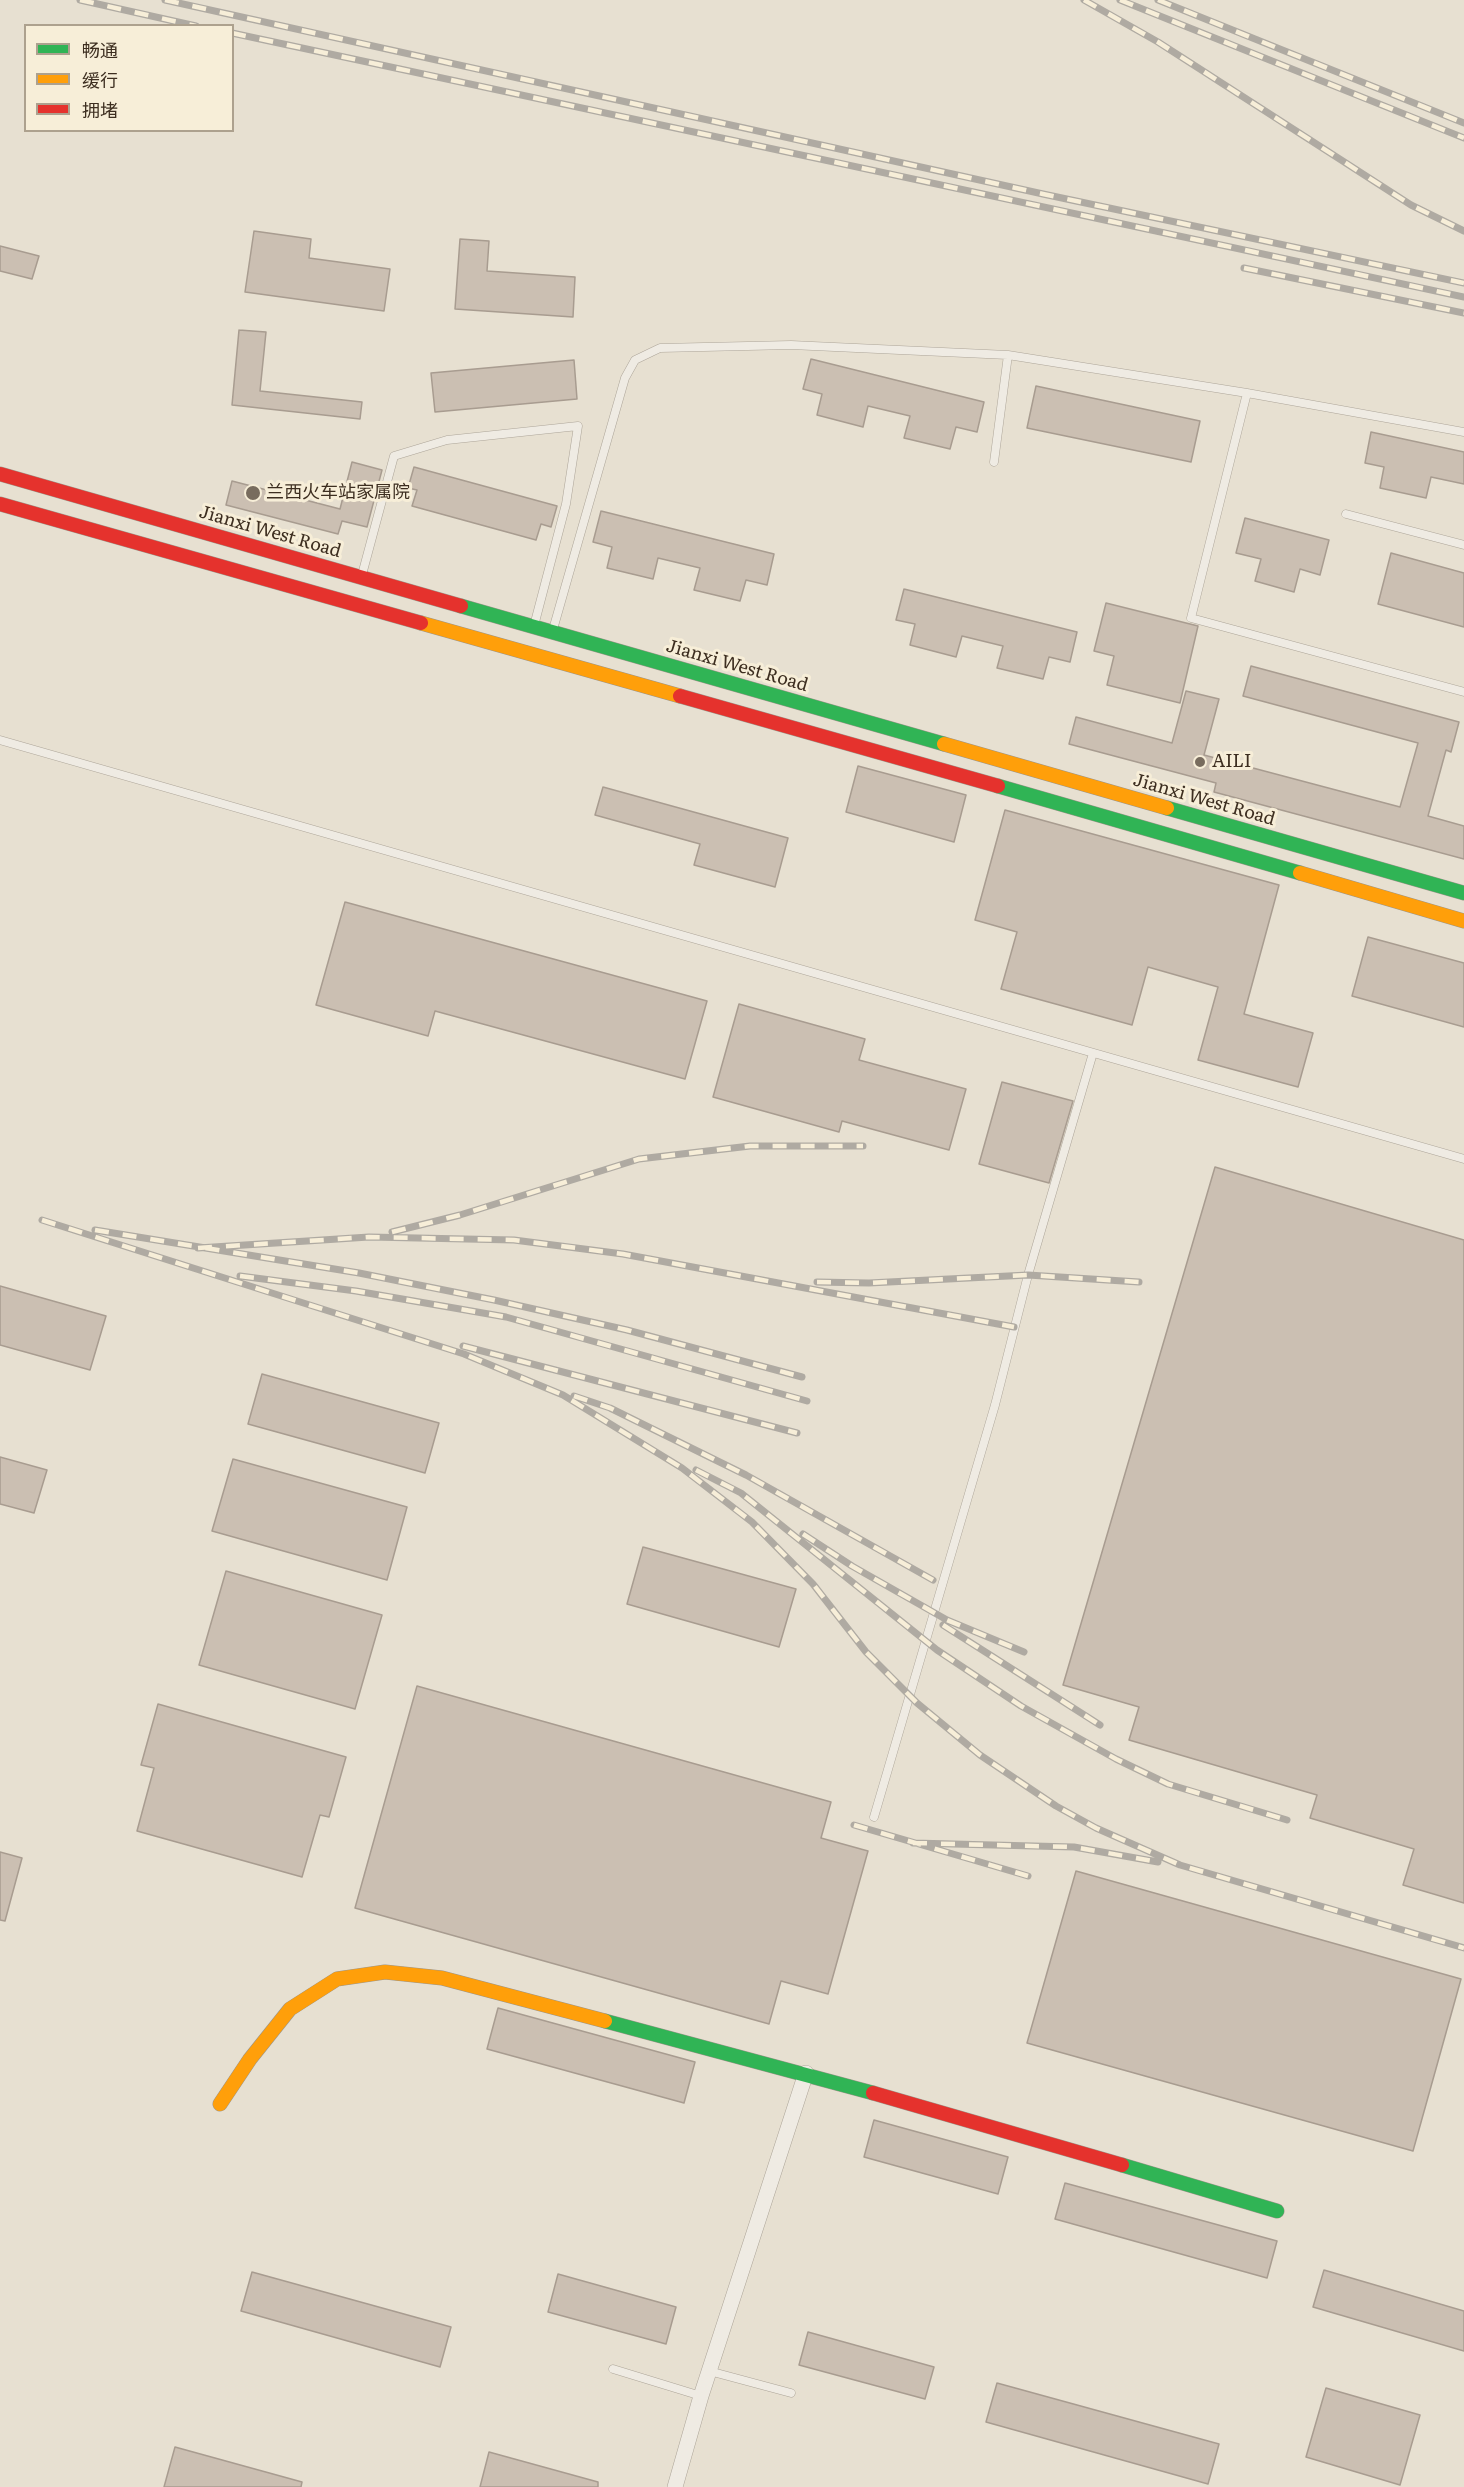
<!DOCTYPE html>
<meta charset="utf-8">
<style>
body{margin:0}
#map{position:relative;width:1464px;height:2487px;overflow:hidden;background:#e7e0d1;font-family:Literata,"Noto Sans SC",serif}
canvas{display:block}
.legend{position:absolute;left:24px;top:24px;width:210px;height:108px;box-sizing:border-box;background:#f7eed8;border:2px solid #ada18e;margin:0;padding:8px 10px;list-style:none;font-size:18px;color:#3d2e20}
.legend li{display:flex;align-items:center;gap:12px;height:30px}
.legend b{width:30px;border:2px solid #ada18e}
</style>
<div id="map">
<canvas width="1464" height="2487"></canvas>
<ul class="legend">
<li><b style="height:8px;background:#30b455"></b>畅通</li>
<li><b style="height:8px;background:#ff9f0a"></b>缓行</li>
<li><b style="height:8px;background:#e5322d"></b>拥堵</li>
</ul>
</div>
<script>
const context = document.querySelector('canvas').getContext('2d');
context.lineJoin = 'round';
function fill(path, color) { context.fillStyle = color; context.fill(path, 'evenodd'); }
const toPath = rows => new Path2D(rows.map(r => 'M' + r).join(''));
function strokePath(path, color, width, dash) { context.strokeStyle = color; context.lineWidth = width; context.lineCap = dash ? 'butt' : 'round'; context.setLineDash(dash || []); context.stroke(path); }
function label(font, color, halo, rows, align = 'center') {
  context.font = font + ' Literata,"Noto Sans SC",serif'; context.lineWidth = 6; context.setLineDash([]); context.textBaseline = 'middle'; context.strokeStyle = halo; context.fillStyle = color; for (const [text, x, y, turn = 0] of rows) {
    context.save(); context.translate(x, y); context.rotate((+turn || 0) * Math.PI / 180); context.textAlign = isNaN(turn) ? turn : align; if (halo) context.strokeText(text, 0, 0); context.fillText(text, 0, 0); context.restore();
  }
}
const building = toPath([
 [254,231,311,239,309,258,390,269,384,311,245,292,254,231],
 [460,239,489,241,487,271,575,277,573,317,455,309,460,239],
 [0,246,39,256,32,279,0,271,0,246],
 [239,330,266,332,260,391,362,402,360,419,232,405,239,330],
 [811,359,984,402,977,432,956,427,950,449,904,438,910,416,868,406,863,427,817,415,822,394,803,389,811,359],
 [574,360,577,399,435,412,431,373,574,360],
 [1036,386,1200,421,1191,462,1027,428,1036,386],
 [1371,432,1464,452,1464,484,1431,477,1426,498,1380,488,1384,467,1365,463,1371,432],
 [352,462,382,470,367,527,342,521,338,534,226,505,232,481,340,509,352,462],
 [414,467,557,506,551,527,541,524,536,540,412,506,417,490,408,488,414,467],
 [601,511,774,554,767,585,746,580,740,601,694,590,700,568,658,558,653,579,607,568,612,547,593,542,601,511],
 [1245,518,1329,540,1320,575,1300,569,1294,592,1255,581,1261,559,1236,553,1245,518],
 [1391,553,1464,573,1464,627,1378,604,1391,553],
 [904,589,1077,632,1070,662,1049,657,1043,679,997,668,1003,646,962,636,956,657,910,645,915,624,896,620,904,589],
 [1106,603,1198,626,1180,703,1107,685,1114,656,1094,651,1106,603],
 [1251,666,1459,722,1451,752,1446,750,1428,816,1464,826,1464,859,1214,792,1216,783,1069,744,1076,717,1172,743,1186,691,1219,699,1204,755,1400,807,1418,743,1243,696,1251,666],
 [858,766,966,795,954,842,846,812,858,766],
 [603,787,788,838,775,887,694,865,700,844,595,815,603,787],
 [1005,810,1279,885,1244,1014,1313,1033,1298,1087,1198,1060,1218,987,1148,967,1132,1025,1001,989,1017,932,975,920,1005,810],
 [345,902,707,1001,685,1079,435,1011,428,1036,316,1005,345,902],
 [1368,937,1464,963,1464,1027,1352,996,1368,937],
 [739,1004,865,1039,859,1060,966,1089,949,1150,842,1121,839,1132,713,1097,739,1004],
 [1002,1082,1073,1101,1049,1183,979,1164,1002,1082],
 [1215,1167,1464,1240,1464,1903,1403,1885,1414,1849,1310,1818,1317,1795,1129,1740,1139,1707,1063,1685,1215,1167],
 [0,1286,106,1316,90,1370,0,1345,0,1286],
 [262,1374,439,1423,425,1473,248,1424,262,1374],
 [0,1457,47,1470,34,1513,0,1504,0,1457],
 [233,1459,407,1507,387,1580,212,1531,233,1459],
 [643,1547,796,1589,779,1647,627,1604,643,1547],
 [226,1571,382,1615,355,1709,199,1665,226,1571],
 [417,1686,831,1802,821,1838,868,1851,828,1994,781,1981,769,2024,355,1908,417,1686],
 [158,1704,346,1757,329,1817,320,1815,302,1877,137,1831,154,1768,141,1765,158,1704],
 [0,1852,22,1858,5,1921,0,1920,0,1852],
 [1076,1871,1461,1979,1413,2151,1027,2043,1076,1871],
 [498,2008,695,2062,684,2103,487,2049,498,2008],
 [874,2120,1008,2157,998,2194,864,2157,874,2120],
 [1065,2183,1277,2241,1267,2278,1055,2219,1065,2183],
 [1324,2270,1464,2311,1464,2351,1313,2307,1324,2270],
 [252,2272,451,2327,440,2367,241,2311,252,2272],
 [558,2274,676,2307,666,2344,548,2312,558,2274],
 [808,2332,934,2367,925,2399,799,2365,808,2332],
 [997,2383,1219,2444,1208,2484,986,2422,997,2383],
 [1326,2388,1420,2415,1400,2485,1306,2457,1326,2388],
 [175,2447,302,2482,301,2487,164,2487,175,2447],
 [489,2452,598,2482,598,2487,480,2487,489,2452]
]);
const lane = toPath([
 [1247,393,1191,618,1464,692],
 [994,462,1008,355],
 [1346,514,1464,545],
 [363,571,394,456,447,440,578,426,566,504,535,622],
 [554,626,625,378,635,360,660,348,791,345,1008,355,1247,393,1464,432],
 [0,740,1464,1159],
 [874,1817,995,1405,1028,1275,1093,1053],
 [613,2369,701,2396],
 [709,2371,791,2393]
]);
const street = toPath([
 [675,2487,701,2396,806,2073]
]);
const fast = toPath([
 [461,606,944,744],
 [998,786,1300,873],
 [1167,808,1464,893],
 [605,2021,873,2093],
 [1122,2165,1277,2211]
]);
const slow = toPath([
 [421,623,680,696],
 [944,744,1167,808],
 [1300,873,1464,921],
 [220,2104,250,2059,290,2009,337,1979,385,1972,442,1978,605,2021]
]);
const jam = toPath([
 [0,474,461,606],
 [0,504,421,623],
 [680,696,998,786],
 [873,2093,1122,2165]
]);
const rail = toPath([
 [80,0,196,26],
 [165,0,1043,194,1464,283],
 [1084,0,1158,42,1411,205,1464,231],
 [1120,0,1464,138],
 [1158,0,1464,123],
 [232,33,1464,297],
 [1244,268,1464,313],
 [42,1220,464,1354,563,1395,682,1468,752,1522,813,1584,866,1652,917,1703,980,1755,1056,1806,1096,1828,1180,1865,1464,1948],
 [95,1230,359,1273,494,1300,627,1330,802,1377],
 [392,1232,460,1215,639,1159,750,1146,863,1146],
 [198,1248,369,1237,514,1240,623,1254,1014,1327],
 [240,1276,356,1291,506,1317,807,1401],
 [817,1282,869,1283,1028,1275,1139,1282],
 [463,1346,797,1433],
 [574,1396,610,1408,746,1475,933,1580],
 [696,1470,741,1493,937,1650,1021,1706,1116,1759,1168,1784,1287,1820],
 [803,1534,852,1566,947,1620,1024,1652],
 [943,1625,1100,1725],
 [854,1825,1028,1876],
 [913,1843,1074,1847,1158,1862]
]);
const markers = [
 [253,493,8,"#786c5e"],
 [1200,762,6,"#786c5e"]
];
const poiNames = [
 ["兰西火车站家属院",266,493],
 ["AILI",1212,762]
];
const streetNames = [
 ["Jianxi West Road",270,532,16],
 ["Jianxi West Road",737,666,16],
 ["Jianxi West Road",1204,800,16]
];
fill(building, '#cbbfb2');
strokePath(building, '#a89c90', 1.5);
strokePath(lane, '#ada599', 9);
strokePath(street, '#ada599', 16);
strokePath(fast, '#9c958a', 15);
strokePath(slow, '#9c958a', 15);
strokePath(jam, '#9c958a', 15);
strokePath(lane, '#efebe3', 8);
strokePath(street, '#efebe3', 15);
strokePath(fast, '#30b455', 14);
strokePath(slow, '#ff9f0a', 14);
strokePath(jam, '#e5322d', 14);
strokePath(rail, '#afaaa2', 7);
strokePath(rail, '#f7eed8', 4.5, [14]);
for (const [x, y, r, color] of markers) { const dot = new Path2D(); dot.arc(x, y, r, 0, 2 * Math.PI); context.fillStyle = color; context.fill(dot); strokePath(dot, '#f7eed8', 2); }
label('18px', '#3d2e20', '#f7eed8', poiNames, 'left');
label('18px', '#3d2e20', '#f7eed8', streetNames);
</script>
